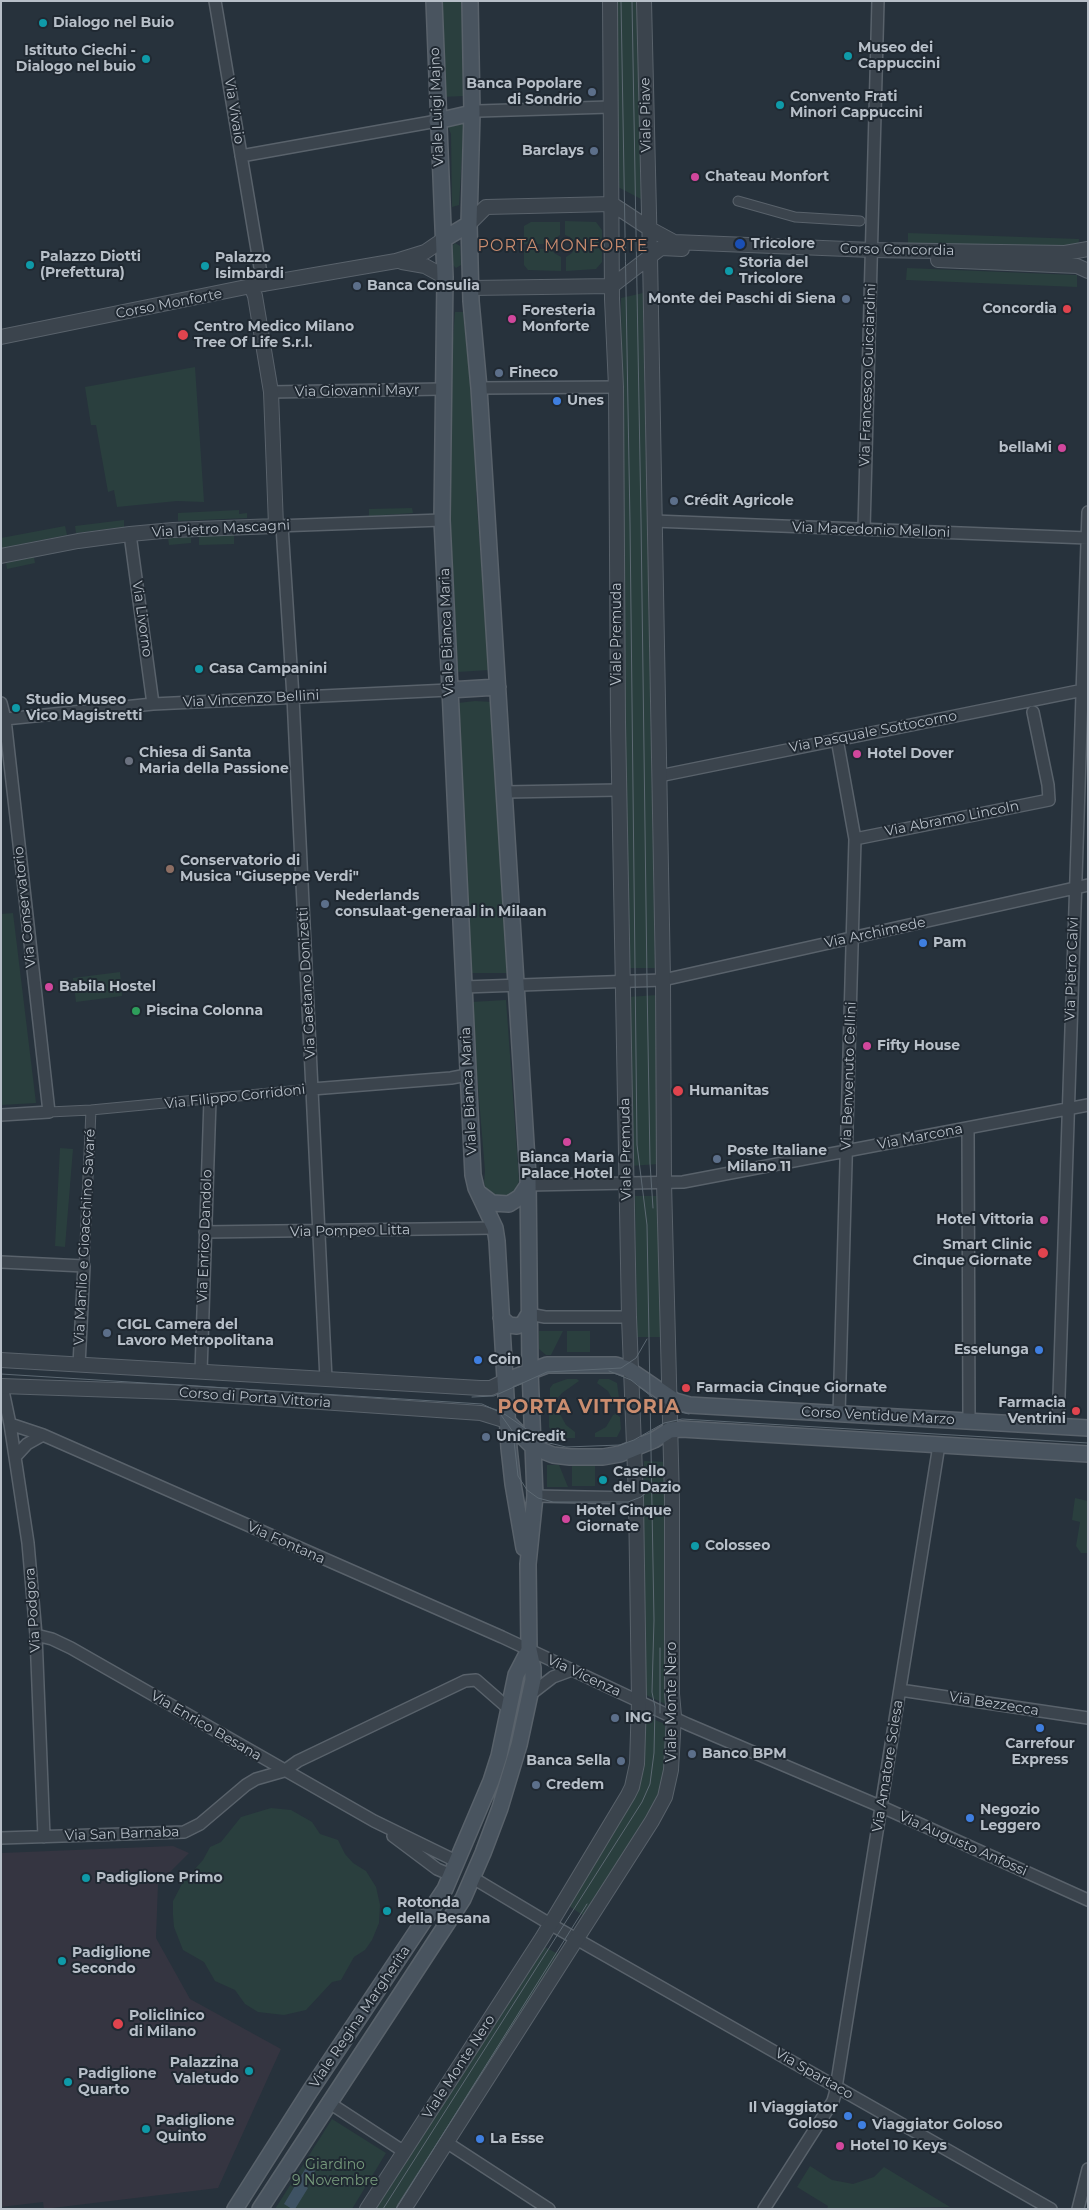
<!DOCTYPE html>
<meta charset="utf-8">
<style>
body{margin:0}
#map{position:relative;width:1089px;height:2210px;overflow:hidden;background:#27323c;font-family:Montserrat,sans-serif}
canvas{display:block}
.frame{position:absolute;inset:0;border:2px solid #b7bfc8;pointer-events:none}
</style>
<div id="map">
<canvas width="1089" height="2210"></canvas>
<div class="frame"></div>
</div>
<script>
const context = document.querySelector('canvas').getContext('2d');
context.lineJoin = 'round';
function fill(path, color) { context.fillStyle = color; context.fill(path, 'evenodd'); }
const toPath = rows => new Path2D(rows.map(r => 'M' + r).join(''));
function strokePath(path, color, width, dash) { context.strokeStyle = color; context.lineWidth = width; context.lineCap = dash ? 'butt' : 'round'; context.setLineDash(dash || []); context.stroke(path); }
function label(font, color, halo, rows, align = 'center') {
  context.font = font + ' Montserrat,sans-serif'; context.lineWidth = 4; context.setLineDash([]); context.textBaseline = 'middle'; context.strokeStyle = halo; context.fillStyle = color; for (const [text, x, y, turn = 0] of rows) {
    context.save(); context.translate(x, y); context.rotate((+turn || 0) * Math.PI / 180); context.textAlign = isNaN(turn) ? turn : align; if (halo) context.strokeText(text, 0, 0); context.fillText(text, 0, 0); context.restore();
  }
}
const medical = toPath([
 [173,1846,189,1853,158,1884,156,1938,190,1999,281,2049,218,2188,44,2209,43,2202,1,2207,1,1853]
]);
const green = toPath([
 [441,1,462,1,464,96,442,97],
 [617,1,637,1,641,199,618,187],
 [464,122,459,205,452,207,451,134,448,127],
 [565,221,596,222,602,230,602,243,574,244,570,237,565,235],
 [531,222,560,222,560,235,556,238,552,244,524,244,524,226],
 [908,233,1079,239,1078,251,908,245],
 [455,243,460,246,461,265,456,268,452,264,452,246],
 [602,248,602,262,596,269,566,271,566,257,572,253,574,249],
 [524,249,552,249,554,253,561,257,561,271,528,270,524,265],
 [907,268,1075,275,1077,275,1077,287,906,280],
 [643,293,655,968,627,968,621,298],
 [455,312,463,312,471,387,478,488,476,493,489,670,458,672,449,494,448,400],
 [195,367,204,502,177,501,117,507,114,490,108,492,96,425,91,425,85,387],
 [412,508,413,513,369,516,369,509],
 [239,510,239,514,247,513,247,518,178,521,178,513],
 [124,520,124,527,76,533,75,526],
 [65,526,67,535,1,548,1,538],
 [234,535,234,544,199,545,199,536],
 [191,537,191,543,169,545,168,538],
 [34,557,35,563,7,569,6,563],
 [475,701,493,702,507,973,471,973,458,703],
 [13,913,36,1103,1,1105,1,914],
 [120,972,122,996,76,1002,73,978],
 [657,995,659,1164,630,1166,628,997],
 [506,1000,519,1180,518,1185,513,1192,504,1197,497,1197,487,1191,484,1183,485,1171,471,1002],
 [60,1148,73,1149,65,1247,55,1246],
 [635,1196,659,1196,661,1337,637,1337],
 [539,1331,563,1331,551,1355,546,1355,539,1349],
 [567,1331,590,1331,590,1352,567,1352],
 [567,1379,577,1379,579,1381,562,1393,555,1401,550,1400,550,1388,553,1384],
 [599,1379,609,1379,617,1383,619,1398,618,1401,613,1401,608,1391,597,1383],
 [549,1411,560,1414,566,1425,575,1432,575,1438,561,1438,553,1435,549,1427],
 [616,1414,620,1417,621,1429,617,1437,595,1437,595,1433,606,1427,613,1415],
 [644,1461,667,1462,665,1704,644,1694],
 [547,1465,559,1465,568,1487,547,1487],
 [572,1465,595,1465,595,1486,572,1486],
 [1075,1498,1088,1501,1088,1553,1081,1553,1076,1546,1080,1522,1072,1520],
 [645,1716,665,1724,666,1757,661,1787,655,1803,584,1916,569,1906,636,1795,644,1769],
 [271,1808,291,1810,312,1822,320,1834,338,1840,345,1854,353,1863,366,1871,376,1887,380,1905,379,1923,372,1940,365,1950,354,1957,341,1980,332,1982,306,2010,284,2015,258,2012,245,2004,235,1990,215,1981,204,1962,183,1950,174,1927,173,1915,173,1901,183,1882,203,1860,210,1847,221,1842,241,1817],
 [543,1946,560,1955,401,2209,376,2209],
 [332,2119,386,2153,352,2209,275,2209],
 [810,2166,832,2180,853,2184,874,2177,884,2167,950,2207,827,2209,828,2206,797,2187]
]);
const water = toPath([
 [307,2166,315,2171,305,2186,308,2188,295,2209,292,2209,284,2204]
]);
const pedestrian = toPath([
 [738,201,795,217,860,221],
 [49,1112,91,1110,312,1089],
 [84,1266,91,1110]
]);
const minor = toPath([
 [215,1,263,285],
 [472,113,478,111,610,107],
 [241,156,437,121],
 [479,388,616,387],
 [271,392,442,389],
 [654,521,1088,538],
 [276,526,442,520],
 [282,526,293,697,326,1379],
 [864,529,878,1],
 [130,534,153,704],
 [1,703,5,719,49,1112,1,1115],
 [5,719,153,704,449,690],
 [837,739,855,839,839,1414],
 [659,776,1088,689],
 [505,792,619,790],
 [855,839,1049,800,1048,785,1033,712],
 [464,987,663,980,1088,885],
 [312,1089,451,1078,467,1075],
 [968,1128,969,1421],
 [528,1185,683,1182,1088,1105],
 [205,1232,495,1228],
 [1,1262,84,1266,79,1365],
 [529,1314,545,1317,629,1317],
 [201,1372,210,1100],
 [2,1386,10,1424,28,1543,36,1635,44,1837],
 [10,1424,43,1435,502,1637,687,1724,882,1807,1088,1900],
 [1058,1426,1088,512],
 [15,1457,27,1444,43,1435],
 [535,1496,636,1498],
 [36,1635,52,1639,71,1648,374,1821,458,1862],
 [900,1690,1088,1718],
 [531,1694,553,1677,572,1670],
 [393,1836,437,1869,451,1875],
 [1,1838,184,1832,200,1824,246,1785,256,1779,284,1771,298,1761,465,1681,476,1680,508,1708],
 [473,1878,550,1924,1051,2209],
 [328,2102,403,2151],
 [446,2142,549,2209],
 [764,2209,833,2101,835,2094,939,1445],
 [1078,2209,1088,2169]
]);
const tertiary = toPath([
 [469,224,486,207,612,204,650,229,674,242,872,250,1065,253,1088,249],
 [938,260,1077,266,1088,271],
 [402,262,425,266,445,277],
 [471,288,612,286,661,248,682,249],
 [1,337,251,286,396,261,425,252,444,239],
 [1,556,78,541,130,534,173,530,276,526,271,392,255,296,251,286],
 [1,1360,480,1388,491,1388,505,1381],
 [1,1386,175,1392,481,1413,507,1421],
 [367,2209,542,1938,628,1795,632,1787,637,1764,639,1701,636,1498,629,1317,618,722,616,387,612,299,610,1],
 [404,2209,652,1821,665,1797,671,1770,674,1716,672,1694,672,1500,664,1182,663,980,650,256,644,1]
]);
const secondary = toPath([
 [434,1,445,277,442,520,473,1175,476,1188,495,1228,497,1241,509,1448,513,1484,524,1548],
 [437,121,472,113],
 [444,239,469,224],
 [449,690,498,687],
 [480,1194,492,1203,509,1204,520,1197,528,1185],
 [501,1318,509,1325,517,1326,523,1324,529,1314],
 [505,1381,547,1365,616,1365,628,1369,675,1401,689,1405,1088,1428],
 [507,1421,533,1447,553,1455,570,1457,603,1457,620,1454,654,1440,670,1430,682,1429,1088,1454],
 [235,2209,310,2091,445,1889,491,1781,499,1756,516,1675,529,1650],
 [260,2209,463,1899,483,1853,500,1808,519,1745,533,1680,533,1668,529,1650,528,1564,535,1496,530,1370,528,1176,479,388,471,301,469,224,472,113,470,1]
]);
const tram = toPath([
 [632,1,641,520,647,981,650,1163,653,1208],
 [609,1371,631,1380,667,1409,689,1414],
 [1,1374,482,1404,506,1415,545,1442,566,1447,620,1445,634,1440,664,1423,682,1419,1088,1443],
 [472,1397,494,1396,547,1372,621,1368,636,1358,647,1339],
 [501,1415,513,1432,518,1476,527,1490,538,1498,553,1502,628,1502,641,1497,652,1488,654,1483],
 [660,1648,660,1713],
 [383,2209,642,1802,650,1784,654,1753,655,1707,652,1692,654,1620,647,1225,637,1145,630,523,621,1],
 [396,2209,587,1904]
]);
const markers = [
 [43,23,5,"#0f9aa8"],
 [848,56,5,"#0f9aa8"],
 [146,59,5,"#0f9aa8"],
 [592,92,5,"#5c6f8a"],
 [780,105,5,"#0f9aa8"],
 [594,151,5,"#5c6f8a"],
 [695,177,5,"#d1479c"],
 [740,244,6,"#1a4fb4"],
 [30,265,5,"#0f9aa8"],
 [205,266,5,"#0f9aa8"],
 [729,271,5,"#0f9aa8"],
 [357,286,5,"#5c6f8a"],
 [846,299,5,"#5c6f8a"],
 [1067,309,5,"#e0444e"],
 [512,319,5,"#d1479c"],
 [183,335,6,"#e0444e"],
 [499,373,5,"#5c6f8a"],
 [557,401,5,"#3f7fe0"],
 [1062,448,5,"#d1479c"],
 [674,501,5,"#5c6f8a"],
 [199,669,5,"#0f9aa8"],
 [16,708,5,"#0f9aa8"],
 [857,754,5,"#d1479c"],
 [129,761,5,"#6b7280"],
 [170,869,5,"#8d6e63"],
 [325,904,5,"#5c6f8a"],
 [923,943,5,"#3f7fe0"],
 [49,987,5,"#d1479c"],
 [136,1011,5,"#2e9e5b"],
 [867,1046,5,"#d1479c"],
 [678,1091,6,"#e0444e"],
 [567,1142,5,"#d1479c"],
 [717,1159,5,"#5c6f8a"],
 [1044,1220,5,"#d1479c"],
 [1043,1253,6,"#e0444e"],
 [107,1333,5,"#5c6f8a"],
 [1039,1350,5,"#3f7fe0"],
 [478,1360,5,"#3f7fe0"],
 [686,1388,5,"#e0444e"],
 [1076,1411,5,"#e0444e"],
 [486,1437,5,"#5c6f8a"],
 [603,1480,5,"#0f9aa8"],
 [566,1519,5,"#d1479c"],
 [695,1546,5,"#0f9aa8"],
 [615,1718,5,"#5c6f8a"],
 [1040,1728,5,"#3f7fe0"],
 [692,1754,5,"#5c6f8a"],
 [621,1761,5,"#5c6f8a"],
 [536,1785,5,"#5c6f8a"],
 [970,1818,5,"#3f7fe0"],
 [86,1878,5,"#0f9aa8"],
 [387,1911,5,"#0f9aa8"],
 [62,1961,5,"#0f9aa8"],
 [118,2024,6,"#e0444e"],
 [249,2071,5,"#0f9aa8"],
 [68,2082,5,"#0f9aa8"],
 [848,2116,5,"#3f7fe0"],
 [862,2125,5,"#3f7fe0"],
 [146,2129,5,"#0f9aa8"],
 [480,2139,5,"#3f7fe0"],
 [840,2146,5,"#d1479c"]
];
const poiNames = [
 ["Dialogo nel Buio",53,23],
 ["Museo dei",858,48],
 ["Cappuccini",858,64],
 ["Istituto Ciechi -",136,51,"right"],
 ["Dialogo nel buio",136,67,"right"],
 ["Banca Popolare",582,84,"right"],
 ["di Sondrio",582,100,"right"],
 ["Convento Frati",790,97],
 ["Minori Cappuccini",790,113],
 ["Barclays",584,151,"right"],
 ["Chateau Monfort",705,177],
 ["Tricolore",751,244],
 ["Palazzo Diotti",40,257],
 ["(Prefettura)",40,273],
 ["Palazzo",215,258],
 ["Isimbardi",215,274],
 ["Storia del",739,263],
 ["Tricolore",739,279],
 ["Banca Consulia",367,286],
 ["Monte dei Paschi di Siena",836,299,"right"],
 ["Concordia",1057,309,"right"],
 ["Foresteria",522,311],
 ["Monforte",522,327],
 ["Centro Medico Milano",194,327],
 ["Tree Of Life S.r.l.",194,343],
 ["Fineco",509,373],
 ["Unes",567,401],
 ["bellaMi",1052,448,"right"],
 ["Crédit Agricole",684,501],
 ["Casa Campanini",209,669],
 ["Studio Museo",26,700],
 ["Vico Magistretti",26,716],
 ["Chiesa di Santa",139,753],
 ["Maria della Passione",139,769],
 ["Hotel Dover",867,754],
 ["Conservatorio di",180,861],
 ["Musica \"Giuseppe Verdi\"",180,877],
 ["Nederlands",335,896],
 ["consulaat-generaal in Milaan",335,912],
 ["Pam",933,943],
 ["Babila Hostel",59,987],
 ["Piscina Colonna",146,1011],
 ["Fifty House",877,1046],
 ["Humanitas",689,1091],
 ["Poste Italiane",727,1151],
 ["Milano 11",727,1167],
 ["Bianca Maria",567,1158,"center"],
 ["Palace Hotel",567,1174,"center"],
 ["Hotel Vittoria",1034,1220,"right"],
 ["Smart Clinic",1032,1245,"right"],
 ["Cinque Giornate",1032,1261,"right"],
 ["CIGL Camera del",117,1325],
 ["Lavoro Metropolitana",117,1341],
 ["Esselunga",1029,1350,"right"],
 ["Coin",488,1360],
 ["Farmacia Cinque Giornate",696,1388],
 ["Farmacia",1066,1403,"right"],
 ["Ventrini",1066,1419,"right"],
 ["UniCredit",496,1437],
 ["Casello",613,1472],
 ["del Dazio",613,1488],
 ["Hotel Cinque",576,1511],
 ["Giornate",576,1527],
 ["Colosseo",705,1546],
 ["ING",625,1718],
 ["Carrefour",1040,1744,"center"],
 ["Express",1040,1760,"center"],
 ["Banco BPM",702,1754],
 ["Banca Sella",611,1761,"right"],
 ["Credem",546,1785],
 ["Negozio",980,1810],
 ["Leggero",980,1826],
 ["Padiglione Primo",96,1878],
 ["Rotonda",397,1903],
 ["della Besana",397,1919],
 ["Padiglione",72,1953],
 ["Secondo",72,1969],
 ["Policlinico",129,2016],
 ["di Milano",129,2032],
 ["Palazzina",239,2063,"right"],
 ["Valetudo",239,2079,"right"],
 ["Padiglione",78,2074],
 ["Quarto",78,2090],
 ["Il Viaggiator",838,2108,"right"],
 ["Goloso",838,2124,"right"],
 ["Padiglione",156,2121],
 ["Quinto",156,2137],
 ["Viaggiator Goloso",872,2125],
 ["La Esse",490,2139],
 ["Hotel 10 Keys",850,2146]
];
const streetNames = [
 ["Viale Luigi Majno",437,107,-92],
 ["Via Vivaio",234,111,81],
 ["Viale Piave",646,115,-91],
 ["Corso Concordia",897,250,1],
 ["Corso Monforte",169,304,-11],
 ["Via Francesco Guicciardini",868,375,-88],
 ["Via Giovanni Mayr",357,391,-1],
 ["Via Pietro Mascagni",221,529,-3],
 ["Via Macedonio Melloni",871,530,2],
 ["Via Livorno",142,619,82],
 ["Viale Bianca Maria",447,632,-92],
 ["Viale Premuda",617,634,-90],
 ["Via Vincenzo Bellini",251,699,-3],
 ["Via Pasquale Sottocorno",873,732,-11],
 ["Via Abramo Lincoln",952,819,-11],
 ["Via Conservatorio",25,907,-96],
 ["Via Archimede",875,933,-12],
 ["Via Pietro Calvi",1072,969,-88],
 ["Via Gaetano Donizetti",307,983,-93],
 ["Via Benvenuto Cellini",849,1076,-88],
 ["Viale Bianca Maria",469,1091,-93],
 ["Via Filippo Corridoni",235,1097,-6],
 ["Via Marcona",920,1137,-11],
 ["Viale Premuda",626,1149,-91],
 ["Via Pompeo Litta",350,1231,-1],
 ["Via Enrico Dandolo",205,1236,-88],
 ["Via Manlio e Gioacchino Savaré",85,1237,-87],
 ["Corso di Porta Vittoria",255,1398,4],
 ["Corso Ventidue Marzo",878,1416,3],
 ["Via Fontana",286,1543,24],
 ["Via Podgora",33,1610,-94],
 ["Via Vicenza",584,1676,25],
 ["Viale Monte Nero",672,1702,-90],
 ["Via Bezzecca",994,1704,9],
 ["Via Enrico Besana",206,1726,30],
 ["Via Amatore Sciesa",888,1766,-81],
 ["Via San Barnaba",122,1834,-2],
 ["Via Augusto Anfossi",963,1844,24],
 ["Viale Regina Margherita",360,2017,-56],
 ["Viale Monte Nero",459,2067,-57],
 ["Via Spartaco",814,2074,30]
];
const parkNames = [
 ["Giardino",335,2165],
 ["9 Novembre",335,2181]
];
const quarterNames = [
 ["PORTA MONFORTE",563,246]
];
const districtNames = [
 ["PORTA VITTORIA",589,1407]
];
fill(medical, '#353541');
fill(green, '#2a3f3e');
fill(water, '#3e5263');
strokePath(pedestrian, '#59626b', 11);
strokePath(minor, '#59626b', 14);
strokePath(tertiary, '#59626b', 16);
strokePath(secondary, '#59626b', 18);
strokePath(pedestrian, '#3b444d', 9);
strokePath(minor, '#3b444d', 11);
strokePath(tertiary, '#3b444d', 14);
strokePath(secondary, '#49545f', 15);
strokePath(tram, '#5d6973', 1);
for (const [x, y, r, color] of markers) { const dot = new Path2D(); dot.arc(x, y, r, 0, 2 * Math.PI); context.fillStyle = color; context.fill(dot); strokePath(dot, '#202932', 2); }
label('bold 14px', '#b7bfc8', '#202932', poiNames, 'left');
label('14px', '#b7bfc8', '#202932', streetNames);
label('14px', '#779b7c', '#202932', parkNames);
context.letterSpacing = '1px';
label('16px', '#cb8d6f', '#202932', quarterNames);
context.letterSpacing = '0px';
context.letterSpacing = '1px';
label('bold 19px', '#cb8d6f', '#202932', districtNames);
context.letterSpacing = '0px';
</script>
